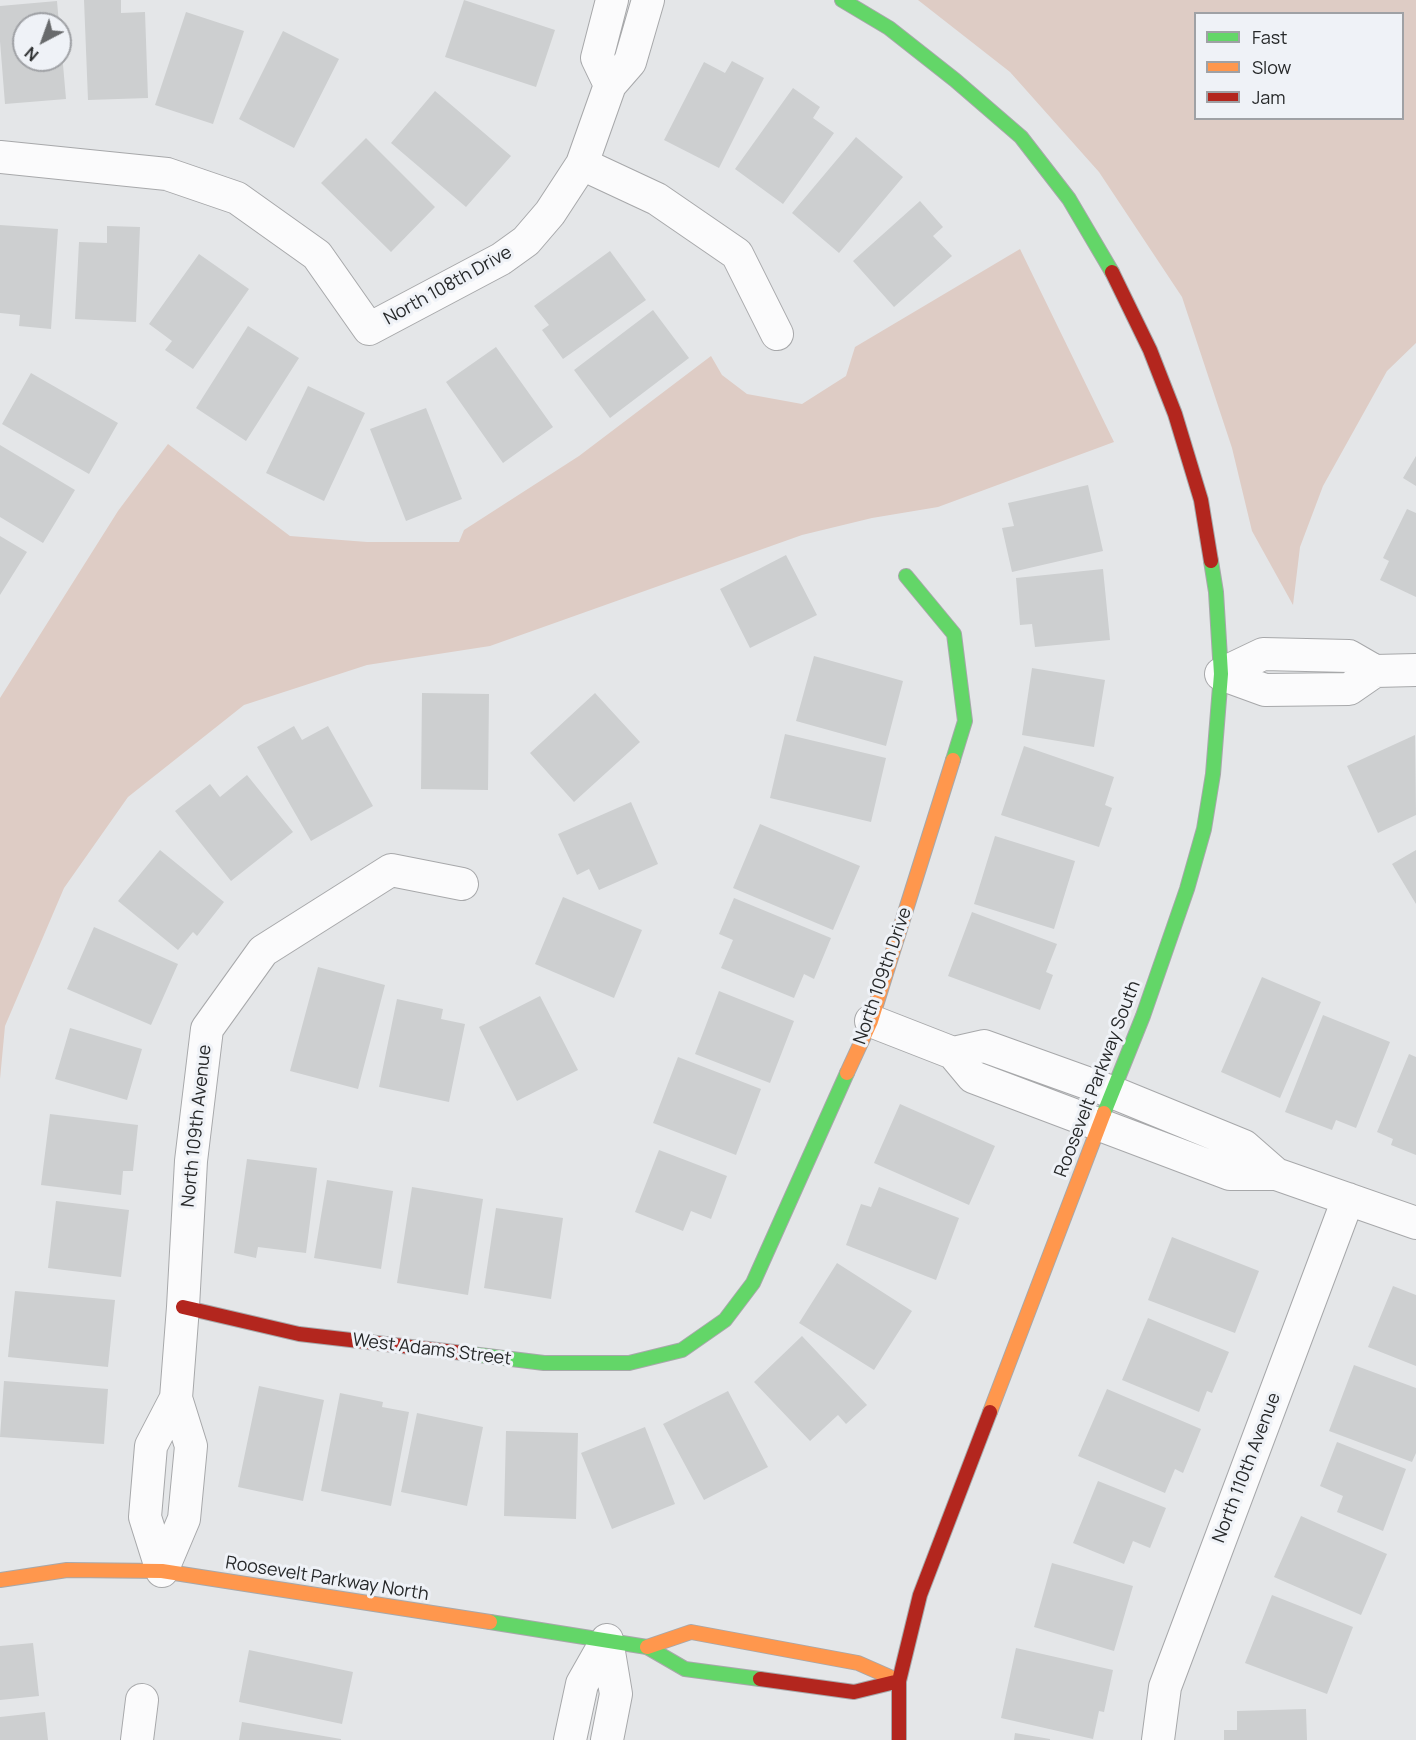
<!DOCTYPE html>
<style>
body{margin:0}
#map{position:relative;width:1416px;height:1740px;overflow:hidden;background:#e4e6e8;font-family:Manrope,sans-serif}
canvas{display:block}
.legend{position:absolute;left:1194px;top:12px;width:210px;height:108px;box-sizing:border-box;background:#eff2f7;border:2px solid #9fa1a5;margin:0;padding:8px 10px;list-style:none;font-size:18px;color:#262829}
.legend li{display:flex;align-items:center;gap:12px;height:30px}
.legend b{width:30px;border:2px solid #9fa1a5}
.north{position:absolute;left:12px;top:12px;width:60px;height:60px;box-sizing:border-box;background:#eff2f7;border:2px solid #9fa1a5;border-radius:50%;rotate:221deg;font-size:16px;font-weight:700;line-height:24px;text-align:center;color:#262829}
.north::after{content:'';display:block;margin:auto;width:21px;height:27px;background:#686a6c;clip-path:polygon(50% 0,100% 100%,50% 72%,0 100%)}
</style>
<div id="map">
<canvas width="1416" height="1740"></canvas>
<ul class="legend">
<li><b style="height:8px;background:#63d668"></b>Fast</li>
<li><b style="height:8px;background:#ff974d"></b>Slow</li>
<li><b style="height:8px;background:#b3261e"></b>Jam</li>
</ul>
<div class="north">N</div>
</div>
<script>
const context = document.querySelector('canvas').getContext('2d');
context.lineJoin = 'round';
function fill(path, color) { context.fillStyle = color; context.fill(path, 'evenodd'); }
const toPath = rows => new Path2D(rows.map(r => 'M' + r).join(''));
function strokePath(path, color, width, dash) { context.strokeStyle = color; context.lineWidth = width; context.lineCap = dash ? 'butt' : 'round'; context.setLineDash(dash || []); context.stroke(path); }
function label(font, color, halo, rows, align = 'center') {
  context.font = font + ' Manrope,sans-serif'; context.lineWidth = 6; context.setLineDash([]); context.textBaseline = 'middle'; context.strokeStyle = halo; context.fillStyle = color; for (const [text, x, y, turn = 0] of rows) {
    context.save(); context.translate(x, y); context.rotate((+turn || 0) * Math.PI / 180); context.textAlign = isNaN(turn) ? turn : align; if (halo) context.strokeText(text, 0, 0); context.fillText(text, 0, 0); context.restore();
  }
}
const green = toPath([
 [918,0,1416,0,1416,343,1387,371,1323,486,1300,547,1293,605,1252,531,1232,448,1182,297,1099,172,1010,72],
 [1196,14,1402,14,1402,118,1196,118],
 [1020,249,1114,442,938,507,872,518,802,535,490,646,367,665,244,705,128,797,64,888,5,1026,0,1079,0,698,118,511,168,444,290,536,367,542,459,542,464,530,579,456,711,356,722,375,747,394,802,404,846,376,855,347]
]);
const building = toPath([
 [84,0,121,0,121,13,145,12,148,98,88,100],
 [464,0,555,30,536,87,445,57],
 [57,1,59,24,24,24,24,60,60,60,60,53,62,53,66,99,5,104,0,41,0,6],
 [186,12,244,31,213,124,155,105],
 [283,31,339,59,294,148,239,119],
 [732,61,764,78,719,168,664,140,704,62,725,73],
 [793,88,820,107,813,118,834,133,783,204,735,169],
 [435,91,511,156,466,207,391,143],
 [856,137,903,177,839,253,792,213],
 [366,138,435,207,391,252,321,183],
 [920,201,943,227,933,236,952,256,894,307,853,261],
 [0,225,58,229,51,329,19,326,20,315,0,313],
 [107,226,140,227,136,322,75,319,79,242,107,243],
 [610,251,646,300,563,359,542,330,549,325,534,306],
 [199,254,249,289,193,369,165,350,172,341,149,324],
 [653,310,689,358,610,418,574,370],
 [248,326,299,358,246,441,196,408],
 [496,347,553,427,503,463,446,382],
 [31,373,118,423,89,474,2,424],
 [308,386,365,413,324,501,266,473],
 [426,408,462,499,406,521,370,429],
 [0,445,75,490,43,543,0,517],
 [1416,456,1416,486,1403,478],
 [1088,485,1103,551,1012,572,1002,528,1014,526,1008,503],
 [1407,509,1416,513,1416,597,1380,580,1389,561,1383,558],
 [0,536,27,552,0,595],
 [786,555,817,615,750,648,720,589],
 [1103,569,1110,640,1035,647,1032,624,1020,625,1016,578],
 [814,656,903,681,886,746,796,721],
 [1032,668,1105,680,1094,747,1022,735],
 [422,693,489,694,488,790,421,789],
 [595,693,640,742,574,802,530,753],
 [294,726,302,740,328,726,373,806,311,841,257,747],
 [785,734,886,758,871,822,770,798],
 [1415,735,1416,815,1378,833,1347,766],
 [1024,746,1114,777,1105,805,1112,808,1099,847,1001,815],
 [247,775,293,832,231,881,175,811,210,784,220,797],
 [631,802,658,864,599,890,589,869,577,875,558,834],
 [760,824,860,866,833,930,733,888],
 [995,836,1075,861,1054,929,974,904],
 [160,850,224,902,197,936,193,932,178,950,118,901],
 [1416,850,1416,904,1392,864],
 [563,897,642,930,614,998,535,964],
 [734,898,831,938,814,979,804,974,794,998,721,968,733,940,719,934],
 [972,912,1057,944,1046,972,1053,975,1040,1010,948,976],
 [94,927,178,964,151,1025,67,989],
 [318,967,385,985,358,1089,290,1071],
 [1262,977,1321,1002,1280,1098,1221,1072],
 [719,991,794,1021,770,1083,695,1054],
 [540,996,578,1070,517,1101,479,1027],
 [397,999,443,1009,441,1019,465,1024,449,1102,379,1087],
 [1323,1015,1390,1042,1356,1128,1336,1120,1332,1130,1285,1112],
 [70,1028,142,1049,127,1100,55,1079],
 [1409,1054,1416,1057,1416,1155,1391,1145,1393,1139,1377,1132],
 [678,1057,761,1089,736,1155,653,1123],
 [900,1104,995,1146,969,1205,874,1163],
 [50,1114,138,1125,133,1171,123,1171,121,1195,41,1185],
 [659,1150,727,1176,711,1219,691,1211,683,1231,635,1212],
 [247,1159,317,1168,306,1253,258,1247,256,1258,234,1253],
 [327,1180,393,1191,381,1269,314,1258],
 [412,1187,483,1199,468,1295,397,1283],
 [879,1187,959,1218,936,1280,846,1245,861,1204,871,1207],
 [56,1201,129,1210,121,1277,48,1268],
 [496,1208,563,1218,551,1299,484,1288],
 [1172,1237,1259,1271,1235,1333,1148,1300],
 [837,1263,912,1311,874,1370,799,1323],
 [1393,1286,1416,1295,1416,1366,1368,1347],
 [15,1291,115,1300,108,1367,8,1357],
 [1148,1318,1229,1352,1212,1393,1207,1391,1199,1412,1122,1380],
 [802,1336,867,1405,846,1424,838,1415,810,1441,754,1382],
 [1354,1365,1416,1388,1416,1453,1412,1462,1329,1431],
 [4,1381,108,1389,104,1444,0,1437],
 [259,1386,324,1400,303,1501,238,1487],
 [1107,1389,1201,1429,1183,1473,1175,1469,1165,1493,1078,1456],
 [728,1391,768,1467,704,1500,663,1424],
 [340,1393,383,1402,382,1407,409,1412,391,1506,321,1491],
 [417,1413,483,1427,467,1506,401,1492],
 [645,1427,675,1504,612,1529,581,1453],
 [506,1431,578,1433,576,1519,504,1516],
 [1337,1442,1406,1469,1383,1531,1337,1512,1343,1496,1320,1486],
 [1098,1481,1166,1508,1150,1548,1133,1541,1124,1564,1073,1543],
 [1301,1516,1387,1554,1361,1615,1274,1577],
 [1052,1563,1133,1586,1114,1651,1034,1627],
 [1272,1595,1353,1627,1327,1694,1245,1663],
 [33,1643,39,1696,0,1700,0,1646],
 [1016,1648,1113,1670,1104,1712,1099,1711,1093,1739,1001,1718],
 [249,1650,353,1672,342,1724,239,1702],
 [1306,1709,1307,1740,1224,1740,1224,1730,1237,1730,1237,1711],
 [45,1712,48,1740,0,1740,0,1717],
 [242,1722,341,1739,341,1740,239,1740],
 [1015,1733,1050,1739,1050,1740,1014,1740]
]);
const street = toPath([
 [610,85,597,58,612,0],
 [0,157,167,174,237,198,317,255,369,329,501,259,526,241,550,213,582,164,610,85,630,62,648,0],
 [582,164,657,199,737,254,777,334],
 [1221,674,1265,690,1349,689,1375,671,1416,670],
 [1221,674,1263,654,1349,656,1375,671],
 [871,1021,953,1053,973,1077,1230,1174,1276,1174,1416,1223],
 [953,1053,984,1046,1112,1092,1244,1146,1276,1174],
 [162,1571,184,1519,191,1446,176,1398,183,1307,191,1161,207,1029,263,951,391,870,462,884],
 [162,1571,145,1517,151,1446,176,1398],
 [607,1640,616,1694,607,1740],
 [137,1740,142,1700],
 [570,1740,582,1684,607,1640],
 [1158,1740,1165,1687,1348,1199]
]);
const fast = toPath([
 [842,0,889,28,955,80,1021,137,1069,199,1112,272],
 [906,576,954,634,965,721,953,760],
 [1104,1113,1143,1016,1187,889,1204,829,1213,774,1221,674,1216,592,1211,561],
 [463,1353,544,1363,629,1363,682,1350,725,1320,753,1283,847,1073],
 [490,1622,647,1647,685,1669,760,1679]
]);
const slow = toPath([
 [847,1073,871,1021,953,760],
 [990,1412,1104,1113],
 [0,1580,67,1570,162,1571,490,1622],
 [647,1647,691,1632,858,1663,899,1681]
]);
const jam = toPath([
 [1112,272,1150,350,1175,414,1201,500,1211,561],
 [183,1307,299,1334,463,1353],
 [760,1679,854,1692,899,1681],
 [899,1740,899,1681,920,1595,990,1412]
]);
const streetNames = [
 ["North 108th Drive",448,286,-29],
 ["North 109th Drive",883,976,-71],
 ["Roosevelt Parkway South",1098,1079,-69],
 ["North 109th Avenue",197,1126,-84],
 ["West Adams Street",432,1350,7],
 ["North 110th Avenue",1247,1468,-69],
 ["Roosevelt Parkway North",327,1579,9]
];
fill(green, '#deccc5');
fill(building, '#cdcfd0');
strokePath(street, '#a7a8aa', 34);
strokePath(fast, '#a7a8aa', 16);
strokePath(slow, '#a7a8aa', 16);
strokePath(jam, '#a7a8aa', 16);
strokePath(street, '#fbfbfc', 32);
strokePath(fast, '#63d668', 14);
strokePath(slow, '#ff974d', 14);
strokePath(jam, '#b3261e', 14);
label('18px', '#262829', '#eff2f7', streetNames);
</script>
